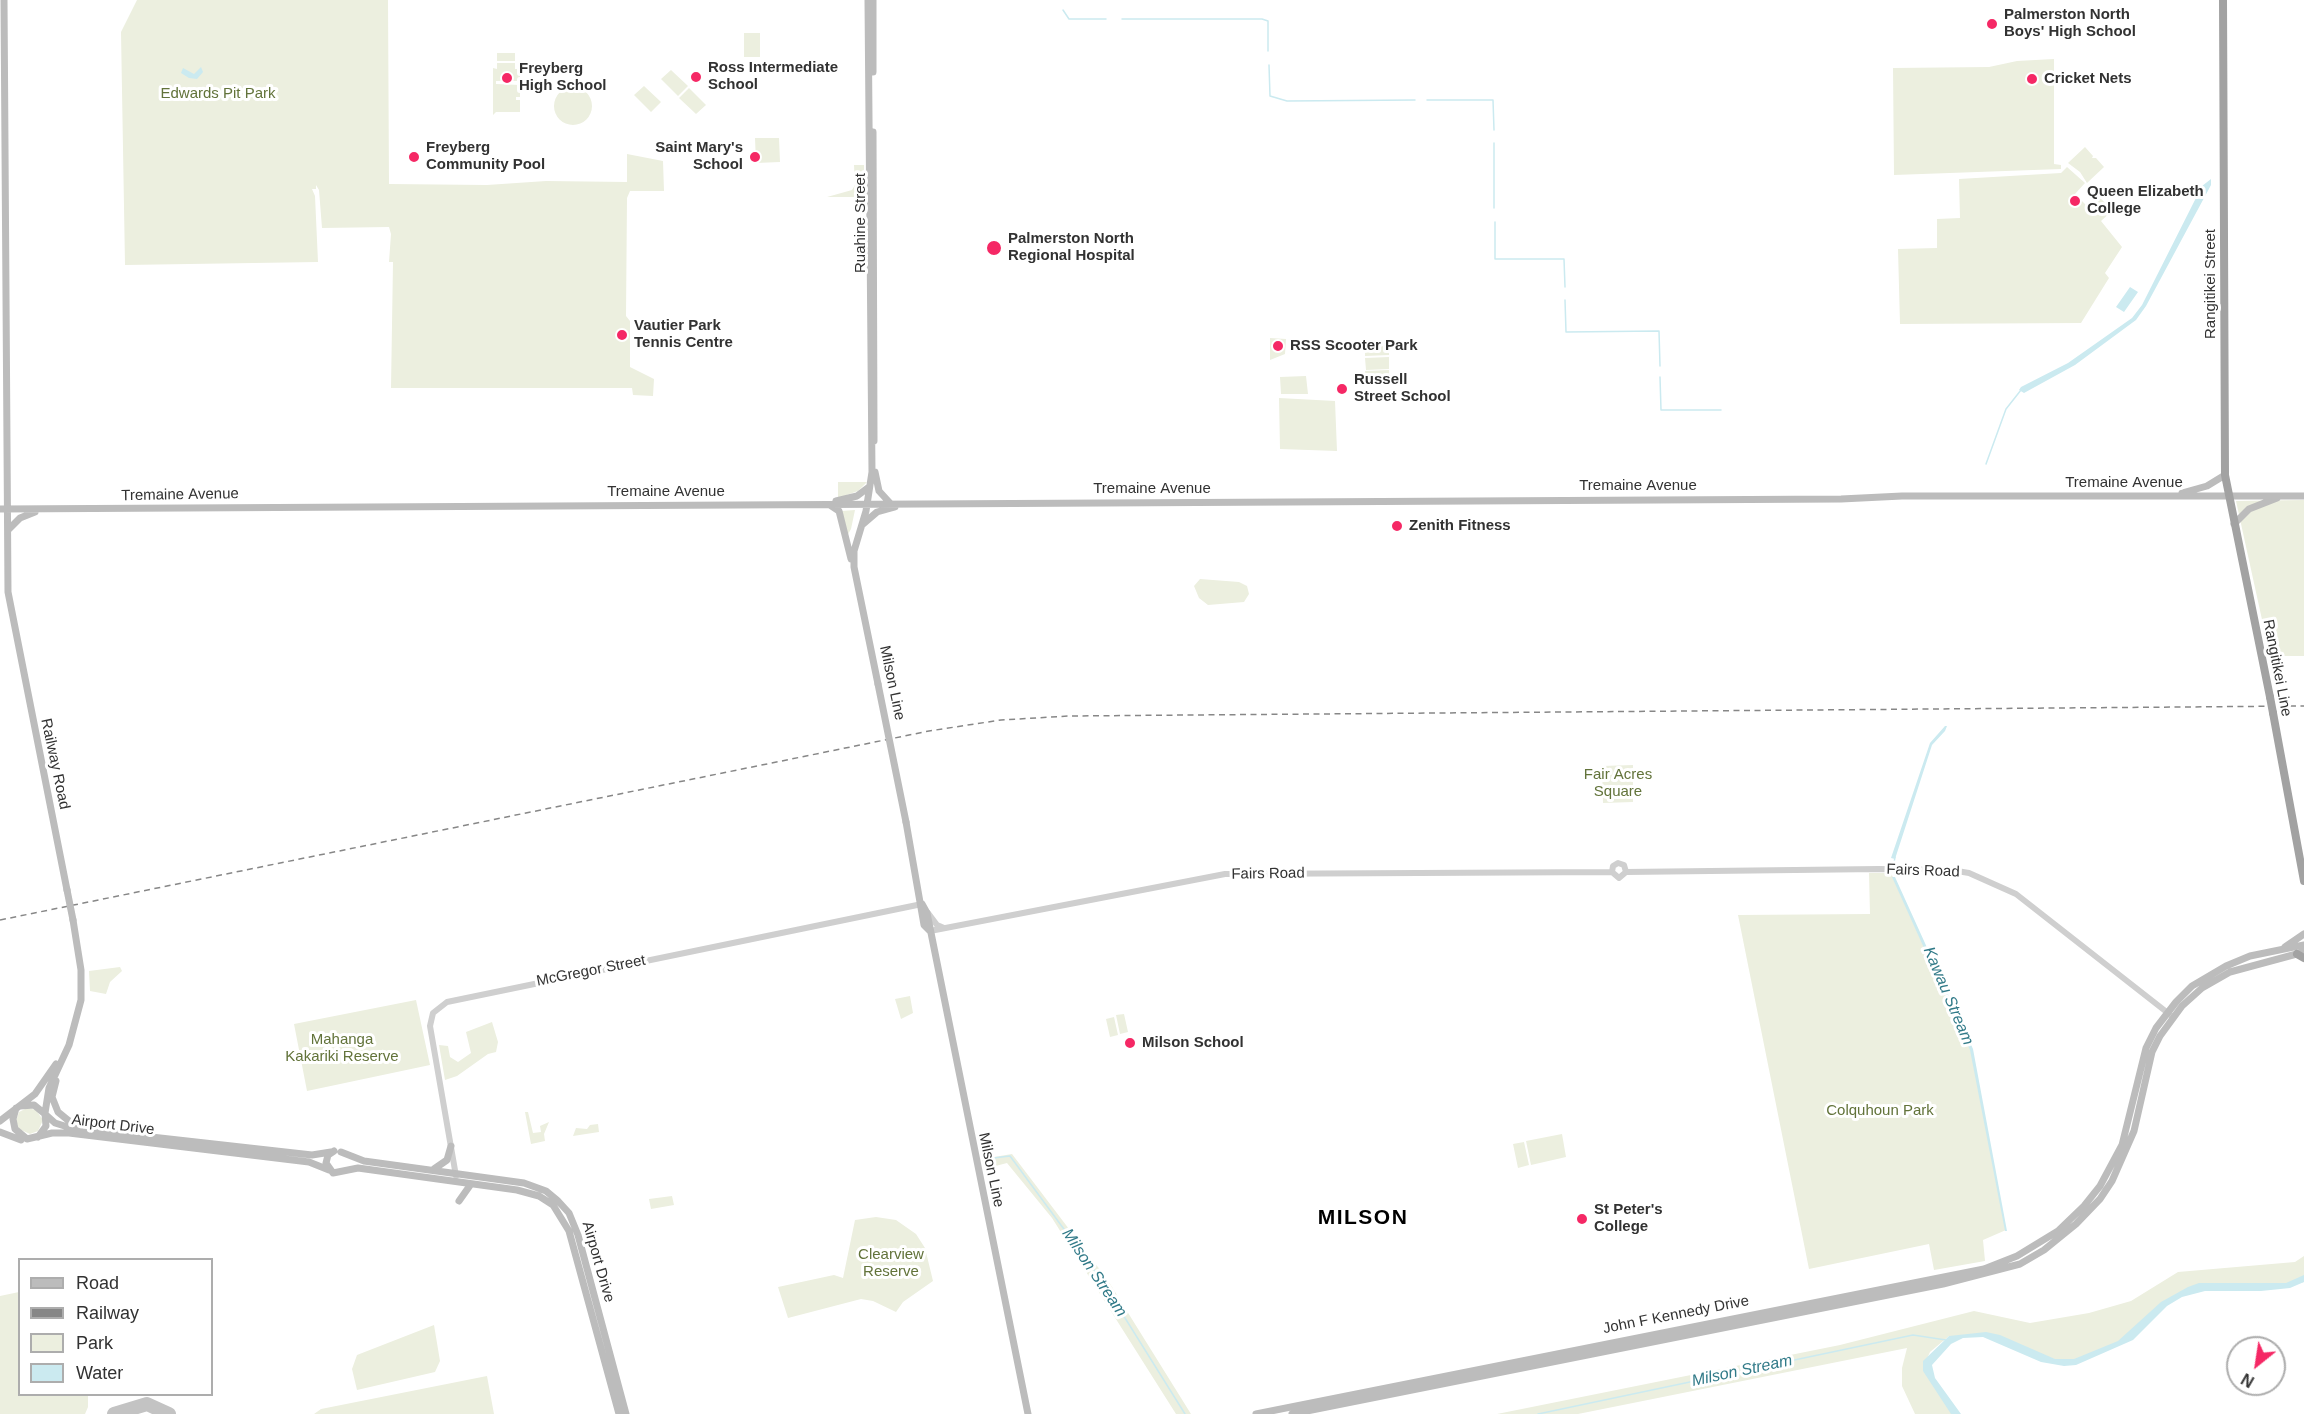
<!DOCTYPE html>
<style>
body{margin:0}
#map{position:relative;width:2304px;height:1414px;overflow:hidden;background:#fff;font-family:Helvetica,sans-serif}
canvas{display:block}
.legend{position:absolute;left:18px;top:1258px;width:195px;height:138px;box-sizing:border-box;background:#fff;border:2px solid #adadad;margin:0;padding:8px 10px;list-style:none;font-size:18px;color:#323232}
.legend li{display:flex;align-items:center;gap:12px;height:30px}
.legend b{width:30px;border:2px solid #adadad}
.north{position:absolute;left:2226px;top:1336px;width:60px;height:60px;box-sizing:border-box;background:#fff;border:2px solid #adadad;border-radius:50%;rotate:210deg;font-size:16px;font-weight:700;line-height:24px;text-align:center;color:#323232}
.north::after{content:'';display:block;margin:auto;width:21px;height:27px;background:#f52865;clip-path:polygon(50% 0,100% 100%,50% 72%,0 100%)}
</style>
<div id="map">
<canvas width="2304" height="1414"></canvas>
<ul class="legend">
<li><b style="height:8px;background:#bcbcbc"></b>Road</li>
<li><b style="height:8px;background:#878787"></b>Railway</li>
<li><b style="height:16px;background:#ecefdf"></b>Park</li>
<li><b style="height:16px;background:#cbeaf0"></b>Water</li>
</ul>
<div class="north">N</div>
</div>
<script>
const context = document.querySelector('canvas').getContext('2d');
context.lineJoin = 'round';
function fill(path, color) { context.fillStyle = color; context.fill(path, 'evenodd'); }
const toPath = rows => new Path2D(rows.map(r => 'M' + r).join(''));
function strokePath(path, color, width, dash) { context.strokeStyle = color; context.lineWidth = width; context.lineCap = dash ? 'butt' : 'round'; context.setLineDash(dash || []); context.stroke(path); }
function label(font, color, halo, rows, align = 'center') {
  context.font = font + ' Helvetica,sans-serif'; context.lineWidth = 6; context.setLineDash([]); context.textBaseline = 'middle'; context.strokeStyle = halo; context.fillStyle = color; for (const [text, x, y, turn = 0] of rows) {
    context.save(); context.translate(x, y); context.rotate((+turn || 0) * Math.PI / 180); context.textAlign = isNaN(turn) ? turn : align; if (halo) context.strokeText(text, 0, 0); context.fillText(text, 0, 0); context.restore();
  }
}
const green = toPath([
 [137,0,388,0,389,184,487,185,546,181,627,182,627,154,663,161,664,191,630,191,627,198,626,316,630,321,630,367,654,379,653,396,633,395,632,388,391,388,393,262,389,262,391,234,389,227,322,228,319,190,316,185,316,189,312,189,315,196,318,262,125,265,121,32],
 [744,33,760,33,760,57,744,57],
 [497,53,515,53,515,61,497,61],
 [2054,59,2054,164,2061,165,2061,169,1894,175,1893,68,1989,67,2017,61],
 [497,63,515,63,515,69,520,69,520,81,496,81,496,84,520,85,520,97,516,97,516,100,520,100,520,112,496,112,493,115,493,68,497,69],
 [671,70,688,86,678,96,661,79],
 [644,86,661,102,651,112,634,95],
 '554 106a19 19 0 1 1 38 0a19 19 0 1 1-38 0Z',
 [689,88,706,105,696,114,679,98],
 [755,138,779,138,780,162,756,163],
 [2085,147,2093,156,2092,158,2096,158,2104,167,2087,183,2080,172,2068,163],
 [854,165,864,165,864,197,827,197,852,190,855,185],
 [2067,167,2085,183,2075,194,2087,206,2100,198,2113,210,2101,221,2122,247,2105,273,2109,278,2081,323,1900,324,1898,249,1937,248,1937,219,1960,218,1959,179,2061,173],
 [1270,338,1286,339,1285,354,1270,360],
 [1389,343,1389,355,1365,356,1365,344],
 [1389,357,1389,369,1366,370,1365,358],
 [1389,370,1389,382,1366,383,1365,371],
 [1306,376,1308,394,1281,394,1280,377],
 [1279,398,1335,401,1337,451,1280,449],
 [838,482,867,482,858,491,838,498],
 [2304,500,2304,656,2270,656,2236,501],
 [855,510,851,529,847,536,842,511],
 [1200,579,1239,582,1247,586,1249,594,1244,602,1208,605,1199,598,1194,586],
 [1633,765,1633,802,1603,803,1602,766],
 [1869,873,1891,873,1972,1050,2006,1230,1983,1240,1985,1261,1934,1270,1929,1244,1809,1269,1738,915,1870,914],
 [120,967,122,971,110,982,106,994,90,991,89,971],
 [910,996,913,1013,901,1019,895,999],
 [416,1000,430,1065,307,1091,294,1024],
 [1124,1014,1128,1032,1120,1034,1116,1015],
 [1114,1017,1118,1035,1110,1037,1106,1019],
 [492,1022,498,1042,496,1052,488,1054,457,1076,445,1080,439,1045,448,1046,450,1057,458,1062,471,1053,466,1032],
 [27,1108,36,1110,43,1120,38,1131,30,1134,19,1129,16,1121,19,1112],
 [525,1112,528,1112,533,1133,541,1132,540,1126,549,1122,544,1134,545,1141,531,1144],
 [598,1124,599,1132,573,1136,576,1128,587,1129,590,1125],
 [1562,1134,1566,1157,1531,1165,1526,1141],
 [1524,1142,1529,1165,1518,1168,1513,1144],
 [1012,1154,1107,1279,1191,1414,1176,1414,1052,1218,1007,1163,984,1169,982,1159],
 [672,1196,674,1205,651,1209,649,1199],
 [876,1217,896,1220,916,1234,925,1248,933,1281,903,1302,896,1312,873,1301,861,1299,788,1318,778,1287,834,1275,843,1278,855,1220],
 [2304,1256,2304,1282,2289,1286,2206,1287,2175,1296,2117,1346,2064,1363,1996,1336,1949,1336,1930,1352,1924,1365,1955,1414,1915,1414,1902,1386,1902,1368,1907,1348,1578,1414,1497,1414,1840,1345,1974,1311,2030,1323,2089,1313,2131,1301,2178,1272,2295,1262],
 [19,1292,20,1394,88,1395,88,1407,85,1414,0,1414,0,1296],
 [434,1325,440,1361,435,1372,357,1390,352,1369,357,1355],
 [487,1376,494,1414,314,1414,321,1409]
]);
const water = toPath([
 [201,67,203,72,197,79,189,78,181,73,183,68,194,74],
 [2211,179,2211,185,2146,306,2136,320,2075,365,2024,393,2019,390,2021,387,2068,363,2132,318,2142,305,2202,186],
 [2130,287,2138,292,2124,312,2116,307],
 [1945,726,1947,726,1945,731,1932,745,1895,859,1891,858,1930,743],
 [1892,877,1895,877,1973,1049,2007,1231,2005,1231,1970,1050],
 [2304,1275,2304,1282,2290,1288,2261,1291,2205,1291,2182,1297,2167,1306,2133,1340,2076,1365,2064,1366,2041,1362,1983,1337,1963,1338,1951,1344,1932,1365,1935,1378,1961,1414,1951,1414,1923,1371,1923,1361,1949,1336,1986,1332,2000,1335,2055,1359,2074,1359,2118,1341,2161,1302,2188,1287,2199,1283,2286,1283]
]);
const stream = toPath([
 [1063,10,1069,19,1106,19],
 [1122,19,1262,19,1268,21,1268,51],
 [1269,65,1270,96,1287,101,1415,100],
 [1427,100,1493,100,1494,130],
 [1494,143,1494,208],
 [1495,222,1495,259,1564,259,1565,287],
 [1565,300,1566,332,1659,331,1660,366],
 [1660,377,1661,410,1721,410],
 [1986,464,2006,409,2021,390],
 [1894,863,1895,857],
 [985,1159,1010,1156,1100,1278,1185,1414],
 [1538,1414,1913,1335,1946,1340]
]);
const taxiway = toPath([
 [114,1414,147,1404,169,1414]
]);
const tertiary = toPath([
 [1612,872,1613,866,1618,863,1624,865,1626,872],
 [1612,872,1619,878,1626,872],
 [1626,872,1879,869,1951,870,1969,873,2016,894,2173,1017],
 [928,913,937,925,944,928],
 [930,931,1225,874,1612,872],
 [456,1176,430,1026,433,1013,447,1002,922,904]
]);
const secondary = toPath([
 [4,0,8,592,67,890],
 [868,0,872,472,866,511,854,551,854,567,878,684],
 [873,0,873,72],
 [873,132,874,441],
 [875,472,879,491,890,503],
 [2182,493,2207,486,2225,475],
 [836,501,857,496,869,487],
 [830,505,839,511,851,559],
 [0,509,1841,499,1902,496,2304,496],
 [863,524,877,512,895,507],
 [2234,524,2249,509,2277,498],
 [8,530,20,518,35,512],
 [906,822,924,925,930,931],
 [922,904,927,913,1028,1414],
 [2285,947,2304,934],
 [56,1081,52,1097,58,1112,69,1121,91,1126],
 [20,1106,34,1105,45,1114,46,1126,38,1137],
 [16,1108,13,1119,15,1129,27,1139,52,1133,69,1133,309,1162,329,1170],
 [45,1113,49,1088,69,1045,81,1000,81,970,73,920],
 [45,1114,55,1123,71,1128,312,1155,331,1152],
 [0,1121,35,1094,56,1064],
 [0,1132,21,1140],
 [334,1151,328,1155,326,1163,333,1173,358,1168,517,1190,539,1196,553,1205,569,1231,619,1414],
 [341,1152,364,1161,524,1183,546,1191,558,1201,569,1213,578,1235,626,1414],
 [434,1169,447,1160,451,1146],
 [459,1201,471,1184],
 [1256,1414,1984,1269,2017,1256,2058,1231,2084,1206,2100,1186,2122,1145,2146,1048,2156,1028,2176,1002,2192,986,2226,966,2250,956,2304,945],
 [1292,1414,1943,1284,2020,1264,2044,1250,2076,1224,2100,1199,2112,1181,2134,1131,2152,1052,2160,1036,2182,1006,2202,988,2230,972,2304,952]
]);
const trunk = toPath([
 [2223,0,2225,475,2270,697],
 [2273,713,2304,881],
 [2297,954,2304,958]
]);
const rail = toPath([
 [0,920,929,731,1001,720,1068,716,2304,706]
]);
const secondaryBridge = toPath([
 [878,684,906,822],
 [67,890,73,920]
]);
const trunkBridge = toPath([
 [2270,697,2273,713]
]);
const markers = [
 [1992,24,6,"#f52865"],
 [696,77,6,"#f52865"],
 [507,78,6,"#f52865"],
 [2032,79,6,"#f52865"],
 [414,157,6,"#f52865"],
 [755,157,6,"#f52865"],
 [2075,201,6,"#f52865"],
 [994,248,8,"#f52865"],
 [622,335,6,"#f52865"],
 [1278,346,6,"#f52865"],
 [1342,389,6,"#f52865"],
 [1397,526,6,"#f52865"],
 [1130,1043,6,"#f52865"],
 [1582,1219,6,"#f52865"]
];
const poiNames = [
 ["Palmerston North",2004,15],
 ["Boys' High School",2004,32],
 ["Ross Intermediate",708,68],
 ["School",708,85],
 ["Freyberg",519,69],
 ["High School",519,86],
 ["Cricket Nets",2044,79],
 ["Freyberg",426,148],
 ["Community Pool",426,165],
 ["Saint Mary's",743,148,"right"],
 ["School",743,165,"right"],
 ["Queen Elizabeth",2087,192],
 ["College",2087,209],
 ["Palmerston North",1008,239],
 ["Regional Hospital",1008,256],
 ["Vautier Park",634,326],
 ["Tennis Centre",634,343],
 ["RSS Scooter Park",1290,346],
 ["Russell",1354,380],
 ["Street School",1354,397],
 ["Zenith Fitness",1409,526],
 ["Milson School",1142,1043],
 ["St Peter's",1594,1210],
 ["College",1594,1227]
];
const parkNames = [
 ["Edwards Pit Park",218,94],
 ["Fair Acres",1618,775],
 ["Square",1618,792],
 ["Mahanga",342,1040],
 ["Kakariki Reserve",342,1057],
 ["Colquhoun Park",1880,1111],
 ["Clearview",891,1255],
 ["Reserve",891,1272]
];
const streetNames = [
 ["Ruahine Street",861,223,-90],
 ["Rangitikei Street",2211,284,-90],
 ["Tremaine Avenue",2124,483],
 ["Tremaine Avenue",1638,486],
 ["Tremaine Avenue",1152,489],
 ["Tremaine Avenue",666,492],
 ["Tremaine Avenue",180,495,-1],
 ["Rangitikei Line",2277,668,79],
 ["Milson Line",892,683,78],
 ["Railway Road",55,764,78],
 ["Fairs Road",1923,871,2],
 ["Fairs Road",1268,874,-1],
 ["McGregor Street",591,971,-11],
 ["Airport Drive",113,1125,7],
 ["Milson Line",991,1170,78],
 ["Airport Drive",598,1262,74],
 ["John F Kennedy Drive",1676,1315,-11]
];
const waterNames = [
 ["Kawau Stream",1948,996,67],
 ["Milson Stream",1094,1273,56],
 ["Milson Stream",1742,1371,-12]
];
const districtNames = [
 ["MILSON",1363,1218]
];
fill(green, '#ecefdf');
fill(water, '#cbeaf0');
strokePath(stream, '#cbeaf0', 1.5);
strokePath(taxiway, '#c3c3c3', 14);
strokePath(tertiary, '#cfcfcf', 6);
strokePath(secondary, '#bcbcbc', 7);
strokePath(trunk, '#a2a2a2', 8);
strokePath(rail, '#878787', 1.5, [6, 4.5]);
strokePath(secondaryBridge, '#bcbcbc', 7);
strokePath(trunkBridge, '#a2a2a2', 8);
for (const [x, y, r, color] of markers) { const dot = new Path2D(); dot.arc(x, y, r, 0, 2 * Math.PI); context.fillStyle = color; context.fill(dot); strokePath(dot, '#fff', 2); }
label('bold 15px', '#323232', '#fff', poiNames, 'left');
label('15px', '#62733a', '#fff', parkNames);
label('15px', '#323232', '#fff', streetNames);
label('italic 16px', '#317a88', '#fff', waterNames);
context.letterSpacing = '1.5px';
label('bold 21px', '#000', '#fff', districtNames);
context.letterSpacing = '0px';
</script>
